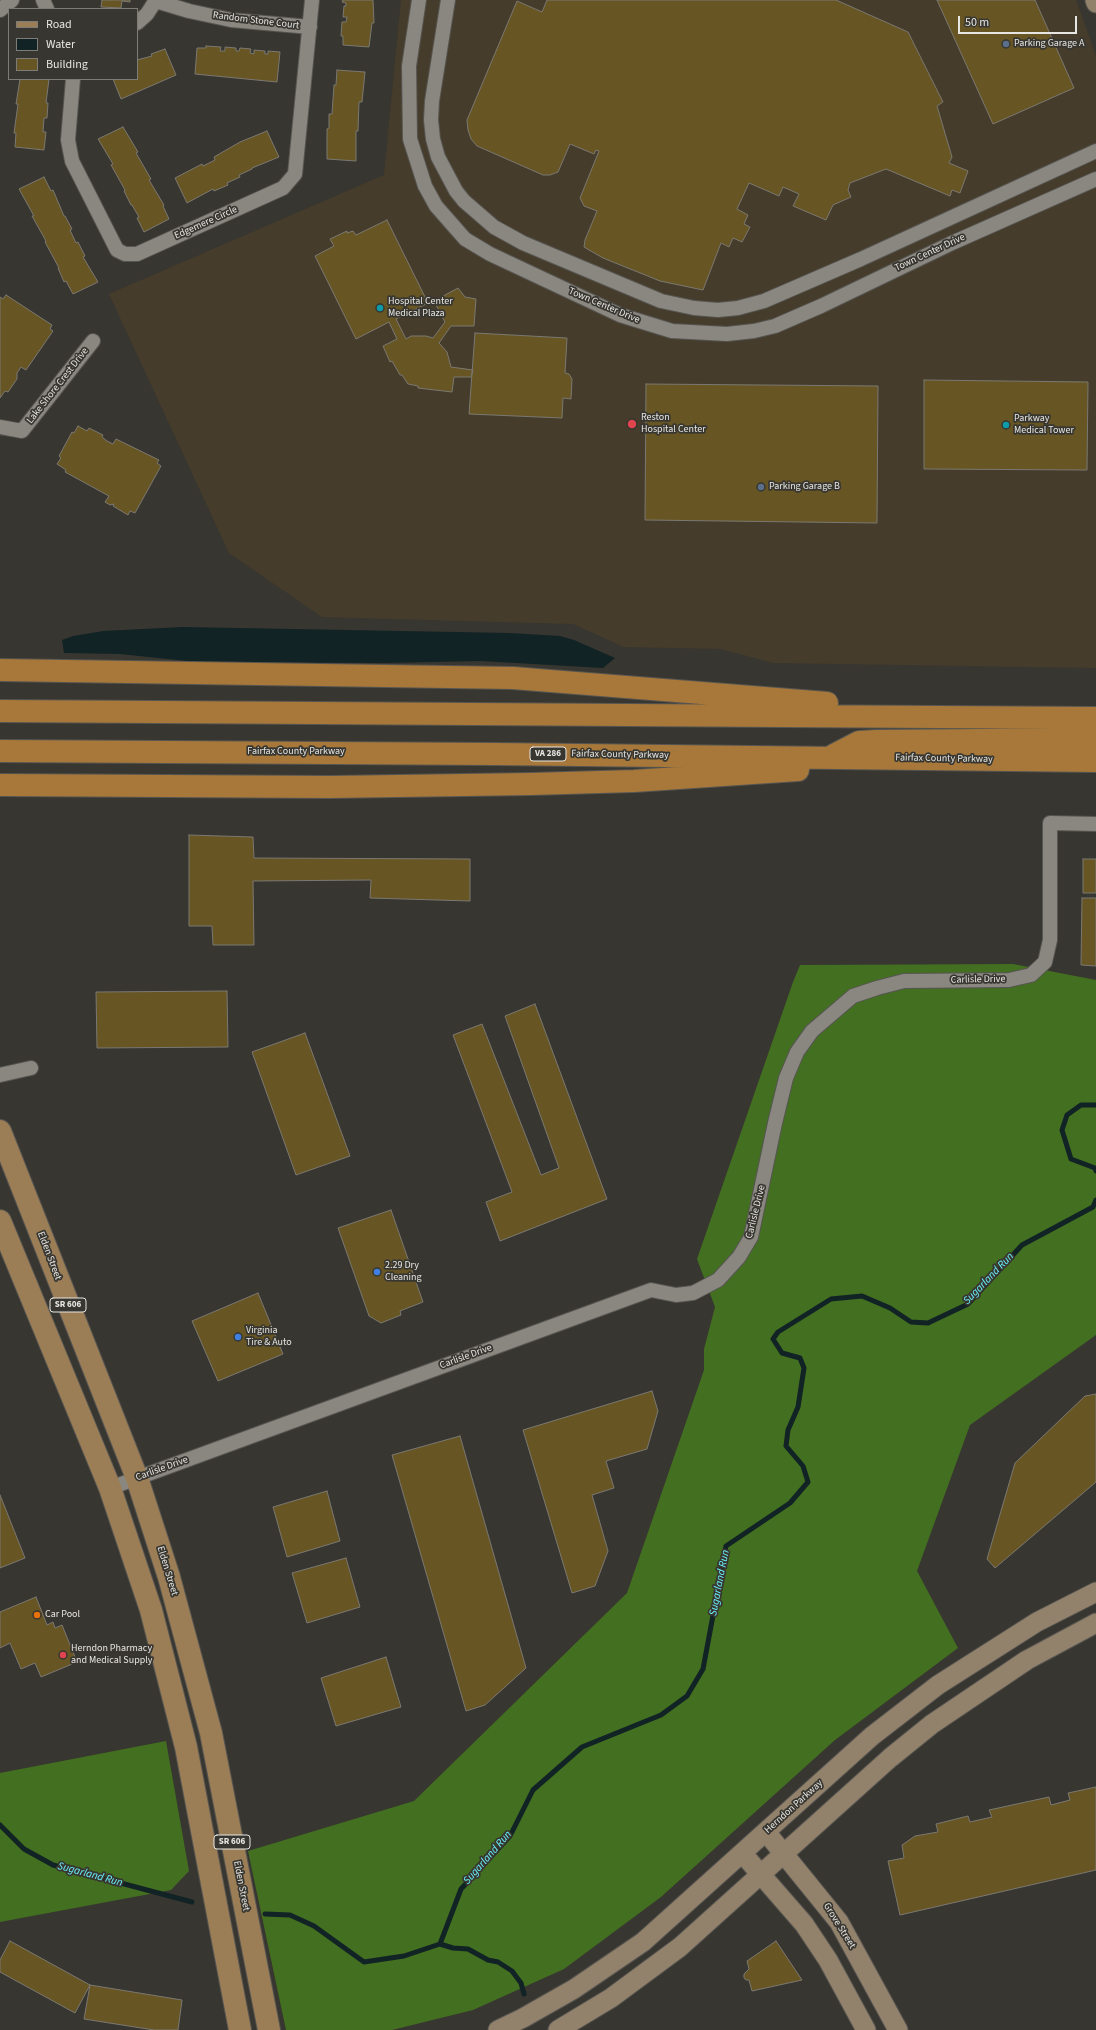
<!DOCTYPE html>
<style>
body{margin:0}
#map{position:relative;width:1096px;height:2030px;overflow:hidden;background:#383630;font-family:"Source Sans 3",sans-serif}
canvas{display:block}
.legend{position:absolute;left:8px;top:8px;width:130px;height:72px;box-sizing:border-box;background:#383630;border:1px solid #7e7c77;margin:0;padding:5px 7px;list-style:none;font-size:12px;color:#e7e6e2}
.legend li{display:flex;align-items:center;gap:8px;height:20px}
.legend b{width:20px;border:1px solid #7e7c77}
.scale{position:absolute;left:958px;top:16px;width:119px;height:18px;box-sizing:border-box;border:2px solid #e7e6e2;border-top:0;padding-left:5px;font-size:12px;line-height:14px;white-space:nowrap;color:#e7e6e2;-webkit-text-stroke:3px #383630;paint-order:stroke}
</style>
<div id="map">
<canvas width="1096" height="2030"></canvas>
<ul class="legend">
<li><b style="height:5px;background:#9b7e56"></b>Road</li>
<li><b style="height:11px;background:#112324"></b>Water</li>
<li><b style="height:11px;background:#675624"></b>Building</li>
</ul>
<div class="scale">50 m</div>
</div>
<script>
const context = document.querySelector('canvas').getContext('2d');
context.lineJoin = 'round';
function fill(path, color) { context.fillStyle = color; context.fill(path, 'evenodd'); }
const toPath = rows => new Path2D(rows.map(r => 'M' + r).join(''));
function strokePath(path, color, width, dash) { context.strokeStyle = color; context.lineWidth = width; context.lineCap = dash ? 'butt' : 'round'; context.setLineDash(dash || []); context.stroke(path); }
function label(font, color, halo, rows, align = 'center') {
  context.font = font + ' "Source Sans 3",sans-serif'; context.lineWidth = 3.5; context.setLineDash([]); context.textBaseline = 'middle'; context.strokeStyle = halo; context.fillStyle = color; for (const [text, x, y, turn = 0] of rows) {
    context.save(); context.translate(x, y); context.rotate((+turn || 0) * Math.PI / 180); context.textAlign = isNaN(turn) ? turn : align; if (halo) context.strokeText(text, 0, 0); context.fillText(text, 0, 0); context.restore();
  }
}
const medical = toPath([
 [401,0,1076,0,1096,56,1096,668,773,663,721,649,624,647,573,624,322,617,229,553,109,294,384,175]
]);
const forest = toPath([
 [1013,964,1096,980,1096,1335,970,1425,917,1571,958,1648,835,1740,661,1897,564,1969,473,2010,392,2030,286,2030,248,1851,414,1801,627,1593,704,1370,704,1349,715,1307,697,1259,793,982,800,965],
 [166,1741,189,1871,171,1890,0,1922,0,1773]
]);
const water = toPath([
 [183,627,510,633,560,636,574,640,615,658,603,668,481,661,381,663,197,662,120,654,64,653,62,640,73,636,103,631]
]);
const stream = toPath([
 [1096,1105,1081,1105,1067,1115,1062,1130,1071,1159,1095,1168,1096,1171],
 [0,1825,24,1849,53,1865,192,1902],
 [265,1914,290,1915,314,1926,364,1962,404,1956,440,1944,461,1889,510,1836,533,1790,582,1747,661,1715,687,1696,703,1669,726,1546,790,1503,808,1482,803,1466,786,1446,788,1430,798,1407,804,1368,800,1358,782,1353,773,1339,778,1332,831,1299,862,1296,890,1308,911,1322,928,1323,968,1304,1022,1245,1093,1207,1096,1200],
 [440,1944,453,1948,468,1949,488,1960,498,1962,512,1971,521,1983,524,1994]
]);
const building = toPath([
 [102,0,130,0,130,2,122,1,121,8,101,7,102,0],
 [343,0,373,0,374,23,372,23,369,47,343,45,343,36,341,36,342,22,346,22,347,17,343,17,344,6,346,6,346,3,342,2,343,0],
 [547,0,836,0,908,32,943,102,937,106,952,157,949,163,968,171,960,193,952,190,950,196,886,169,850,183,848,190,851,197,833,205,826,220,793,206,799,194,783,187,779,196,749,183,737,209,748,215,744,224,750,227,742,242,733,238,729,247,721,243,703,290,660,281,603,258,584,247,585,240,597,211,584,206,580,198,599,151,596,150,594,154,570,144,558,172,550,175,543,175,477,146,471,139,468,130,467,120,517,1,542,12,547,0],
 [937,0,1035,0,1074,88,993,124,937,0],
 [206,46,221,47,220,51,225,51,225,47,236,48,236,51,239,51,240,48,251,49,250,53,254,54,254,50,265,51,265,54,268,54,268,51,280,52,277,82,195,74,197,48,206,48,206,46],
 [165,49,176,75,121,99,113,79,137,79,137,60,152,56,151,54,165,49],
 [337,70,365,72,362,102,359,102,358,131,356,131,356,161,327,159,327,129,329,128,329,114,332,114,334,85,336,85,337,70],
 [20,79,49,79,46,103,48,103,47,118,44,118,43,132,46,132,44,150,15,147,16,133,14,133,18,104,16,104,20,79],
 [123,127,138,152,136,153,151,179,149,180,164,205,163,206,169,219,144,232,137,218,139,217,132,205,131,205,124,191,125,190,111,165,113,164,98,139,123,127],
 [267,131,279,157,252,168,252,169,239,175,240,177,227,183,228,185,214,191,213,189,187,203,175,178,202,164,203,166,215,160,214,157,240,142,267,131],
 [44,177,51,191,53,190,64,216,65,216,72,229,70,230,76,243,78,242,85,256,83,257,98,282,73,294,66,281,64,282,58,268,59,268,45,242,46,241,32,216,34,216,19,189,44,177],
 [387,220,428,303,396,319,406,339,411,336,426,336,433,338,445,322,434,301,458,288,465,297,476,299,474,326,451,326,439,343,447,352,451,367,473,370,471,377,454,377,452,392,418,388,418,386,408,384,402,375,400,375,392,361,390,362,383,346,397,339,389,322,356,339,315,256,334,246,330,239,347,231,347,233,353,231,356,235,387,220],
 [6,295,52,325,50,329,53,331,26,370,21,367,17,373,17,379,8,392,5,391,0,398,0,297,3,299,6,295],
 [475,333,567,338,565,373,569,374,572,379,571,399,563,398,562,418,469,414,475,333],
 [924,380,1088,382,1087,470,924,469,924,380],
 [646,384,878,386,877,523,645,520,646,384],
 [78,426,87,431,89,428,103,435,102,437,107,441,113,444,116,439,159,460,157,463,161,466,135,513,130,511,128,515,113,506,114,504,110,505,105,502,109,496,65,472,66,470,57,464,61,458,59,456,72,432,74,433,78,426],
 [189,835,253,837,254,858,470,859,470,901,370,898,371,880,253,881,254,945,213,945,212,926,189,926,189,835],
 [1083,859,1096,859,1096,893,1083,893,1083,859],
 [1082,898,1096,898,1096,966,1081,965,1082,898],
 [227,991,228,1047,97,1048,96,992,227,991],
 [535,1004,607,1199,500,1241,486,1202,512,1192,453,1035,482,1024,541,1175,559,1168,505,1016,535,1004],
 [305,1033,350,1156,296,1175,252,1052,305,1033],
 [391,1210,423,1302,400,1311,401,1315,381,1323,369,1316,338,1228,391,1210],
 [258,1293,283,1354,218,1381,192,1321,258,1293],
 [652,1391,658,1411,647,1449,606,1461,614,1488,592,1495,608,1551,595,1586,572,1593,523,1430,652,1391],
 [1096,1394,1096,1482,995,1568,987,1559,1015,1463,1085,1396,1096,1394],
 [460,1436,526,1668,485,1705,466,1711,392,1455,460,1436],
 [327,1491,340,1541,287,1557,273,1507,327,1491],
 [0,1495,25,1558,0,1568,0,1495],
 [346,1558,360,1607,307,1623,292,1573,346,1558],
 [36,1597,47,1625,53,1622,55,1628,62,1625,77,1662,41,1677,35,1663,21,1669,10,1643,0,1648,0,1612,36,1597],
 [386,1657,401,1707,336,1726,321,1678,386,1657],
 [1096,1787,1096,1870,900,1915,888,1861,904,1858,902,1845,915,1836,938,1832,936,1824,968,1816,970,1822,992,1817,989,1810,1049,1797,1051,1805,1070,1800,1068,1793,1096,1787],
 [10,1941,90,1985,75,2013,0,1972,0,1960,10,1941],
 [776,1941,802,1980,752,1991,749,1980,746,1980,744,1978,744,1974,749,1969,747,1961,776,1941],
 [90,1985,182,2000,178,2030,154,2030,84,2019,90,1985]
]);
const street = toPath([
 [43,0,47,9],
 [419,0,409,66,410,139,425,186,436,206,465,239,490,254,620,315,672,331,727,334,754,331,775,326,821,306,952,243,1096,179],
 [448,0,432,101,431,120,433,139,438,157,456,191,464,201,494,227,523,243,661,301,694,308,718,310,738,308,764,301,861,259,1096,151],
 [156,1,189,11,231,20,310,27],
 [0,10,12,0],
 [137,23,147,14,156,0],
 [73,79,68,140,72,161,117,250,125,254,137,254,283,188,295,174,312,0],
 [0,427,22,431,93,341],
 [0,1075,31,1068],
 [110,1488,651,1290,676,1295,693,1293,718,1280,739,1257,751,1237,775,1123,786,1078,797,1052,812,1031,853,996,877,988,904,981,1009,980,1031,975,1045,962,1050,940,1050,823,1096,824]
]);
const secondary = toPath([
 [1095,0,1096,3],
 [766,1832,839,1922,898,2030],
 [743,1854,804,1924,828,1960,866,2030],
 [498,2030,523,2018,574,1989,643,1942,872,1736,938,1685,1037,1622,1096,1592],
 [558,2030,611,1998,680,1947,890,1758,932,1724,1027,1660,1096,1623]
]);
const primary = toPath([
 [0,1131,137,1478,169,1577,211,1733,269,2030],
 [0,1221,110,1488,151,1610,186,1747,240,2030]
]);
const highway = toPath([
 [0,670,513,678,827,703],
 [0,711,1096,718],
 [0,751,494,754,1096,761],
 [834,755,859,742,876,741,1096,739],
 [0,785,330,787,531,784,634,781,798,770]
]);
const markers = [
 [1006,44,4,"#5c6f8a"],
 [380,308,4,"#0f9aa8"],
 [632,424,5,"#e0444e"],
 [1006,425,4,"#0f9aa8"],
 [761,487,4,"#5c6f8a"],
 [377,1272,4,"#3f7fe0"],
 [238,1337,4,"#3f7fe0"],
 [37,1615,4,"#e8710a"],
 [63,1655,4,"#e0444e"]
];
const shields = [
 [548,754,36],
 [68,1305,36],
 [232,1842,36]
];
const shieldNames = [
 ["VA 286",548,754],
 ["SR 606",68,1305],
 ["SR 606",232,1842]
];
const streetNames = [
 ["Random Stone Court",256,21,7],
 ["Edgemere Circle",206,223,-24],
 ["Town Center Drive",930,253,-25],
 ["Town Center Drive",604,306,23],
 ["Lake Shore Crest Drive",58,386,-52],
 ["Fairfax County Parkway",296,752],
 ["Fairfax County Parkway",620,755,1],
 ["Fairfax County Parkway",944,759,1],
 ["Carlisle Drive",978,980,-1],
 ["Carlisle Drive",756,1212,-76],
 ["Elden Street",49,1256,69],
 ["Carlisle Drive",466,1357,-20],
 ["Carlisle Drive",162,1469,-20],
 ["Elden Street",167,1571,73],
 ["Herndon Parkway",794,1807,-42],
 ["Elden Street",241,1886,79],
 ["Grove Street",839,1926,58]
];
const poiNames = [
 ["Parking Garage A",1014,44],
 ["Hospital Center",388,302],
 ["Medical Plaza",388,314],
 ["Reston",641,418],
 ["Hospital Center",641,430],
 ["Parkway",1014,419],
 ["Medical Tower",1014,431],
 ["Parking Garage B",769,487],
 ["2.29 Dry",385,1266],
 ["Cleaning",385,1278],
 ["Virginia",246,1331],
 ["Tire & Auto",246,1343],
 ["Car Pool",45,1615],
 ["Herndon Pharmacy",71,1649],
 ["and Medical Supply",71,1661]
];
const waterNames = [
 ["Sugarland Run",989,1279,-46],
 ["Sugarland Run",720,1583,-79],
 ["Sugarland Run",488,1858,-49],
 ["Sugarland Run",90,1875,15]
];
fill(medical, '#453c2b');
fill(forest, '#436f20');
fill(water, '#112324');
strokePath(stream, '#112324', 5);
fill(building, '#675624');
strokePath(building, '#7b7872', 1);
strokePath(street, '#575551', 16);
strokePath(secondary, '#575551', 21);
strokePath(primary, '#575551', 24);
strokePath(highway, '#575551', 24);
strokePath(street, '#8a8781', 14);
strokePath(secondary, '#93826b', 19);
strokePath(primary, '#9b7e56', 22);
strokePath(highway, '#a77839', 22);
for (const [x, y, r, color] of markers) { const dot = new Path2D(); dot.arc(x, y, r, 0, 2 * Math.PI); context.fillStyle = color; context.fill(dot); strokePath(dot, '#383630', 1.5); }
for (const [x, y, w] of shields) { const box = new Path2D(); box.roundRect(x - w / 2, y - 7, w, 14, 3); context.fillStyle = '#383630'; context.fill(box); strokePath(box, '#e7e6e2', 1); }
label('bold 9px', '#e7e6e2', null, shieldNames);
label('10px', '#e7e6e2', '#383630', streetNames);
label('10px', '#e7e6e2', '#383630', poiNames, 'left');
label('italic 11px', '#69f2fc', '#383630', waterNames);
</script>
